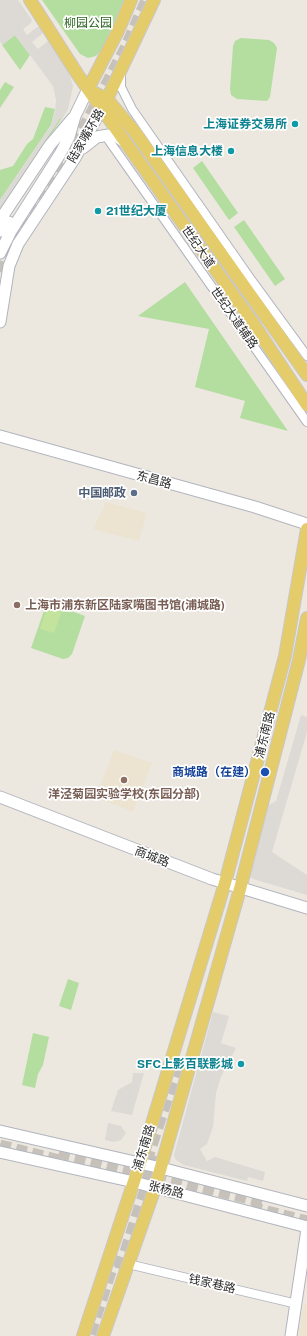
<!DOCTYPE html>
<meta charset="utf-8">
<style>
body{margin:0}
canvas{display:block;background:#ece7df}
</style>
<canvas width="307" height="1336"></canvas>
<script>
const context = document.querySelector('canvas').getContext('2d');
context.lineJoin = 'round';
function fill(path, color) { context.fillStyle = color; context.fill(path, 'evenodd'); }
const toPath = rows => new Path2D(rows.map(r => 'M' + r).join(''));
function strokePath(path, color, width, dash) { context.strokeStyle = color; context.lineWidth = width; context.lineCap = dash ? 'butt' : 'round'; context.setLineDash(dash || []); context.stroke(path); }
function label(font, color, halo, rows, align = 'center') {
  context.font = font + ' "Public Sans","Noto Sans SC",sans-serif'; context.lineWidth = 3.5; context.setLineDash([]); context.textBaseline = 'middle'; context.strokeStyle = halo; context.fillStyle = color; for (const [text, x, y, turn = 0] of rows) {
    context.save(); context.translate(x, y); context.rotate((+turn || 0) * Math.PI / 180); context.textAlign = isNaN(turn) ? turn : align; if (halo) context.strokeText(text, 0, 0); context.fillText(text, 0, 0); context.restore();
  }
}
const education = toPath([
 [106,502,147,513,139,541,93,529],
 [114,750,152,763,133,812,96,797],
 [304,1304,307,1305,307,1336,298,1336]
]);
const green = toPath([
 [42,0,124,0,103,48,96,56,88,58,80,54],
 [15,35,30,55,20,70,2,45],
 [241,38,269,40,274,43,277,48,270,97,267,101,237,99,231,95,230,89,233,46,235,41],
 [5,82,14,87,0,108,0,90],
 [45,107,55,109,51,125,0,200,0,170,13,166,27,144,33,139],
 [60,118,62,118,0,211,0,208],
 [202,161,238,213,229,220,193,168],
 [244,220,285,279,275,286,234,227],
 [185,282,288,431,240,418,245,401,195,387,209,329,138,316],
 [47,602,85,616,72,654,68,658,63,659,31,648],
 [68,979,79,983,71,1010,59,1006],
 [33,1033,49,1037,43,1065,38,1074,35,1088,22,1085]
]);
const pitch = toPath([
 [48,605,62,610,54,633,40,629]
]);
const plaza = toPath([
 [0,0,18,0,32,20,31,23,23,29,27,35,37,27,40,27,43,31,42,34,32,42,38,49,48,41,50,42,67,66,73,86,68,109,56,130,0,211,62,119,60,118,0,208,0,200,51,125,55,112,56,100,53,86,15,35,2,45,0,41],
 [301,715,307,717,307,732,272,852,307,875,307,895,253,879,249,876,265,807,276,801],
 [213,1012,229,1016,221,1043,236,1048,221,1077,216,1093,213,1127,207,1144,200,1149,207,1161,215,1157,265,1172,263,1181,248,1177,247,1181,184,1165,176,1160,174,1155],
 [133,1073,144,1073,132,1115,111,1111,118,1090,132,1082],
 [108,1123,121,1126,126,1133,121,1140,114,1142,105,1140]
]);
const secondaryTunnel = toPath([
 [0,272,11,242,64,160,83,128,125,48,146,0],
 [0,1145,67,1162],
 [59,1153,266,1203],
 [251,1207,307,1221]
]);
const primaryTunnel = toPath([
 [146,1162,179,1062],
 [120,1269,156,1156],
 [90,1334,116,1255]
]);
const street = toPath([
 [121,73,121,87,132,109,250,278,307,356],
 [105,135,307,422],
 [128,1264,297,1304]
]);
const secondary = toPath([
 [83,148,97,137,108,135,117,137,126,143],
 [0,220,50,145,73,118],
 [0,231,9,222],
 [0,253,11,231,60,154,69,137,75,116,88,89],
 [0,322,9,266,18,244,75,158,105,102],
 [0,436,255,507,307,524],
 [0,797,212,879,307,908],
 [0,1131,161,1168,307,1206],
 [0,1152,134,1182,307,1227],
 [291,1336,307,1229]
]);
const primary = toPath([
 [30,0,78,75,253,323,307,405],
 [88,89,118,31,131,0],
 [89,90,107,99,135,132,307,375],
 [107,99,154,0],
 [83,1336,140,1163,225,883,285,656,307,529],
 [103,1336,155,1188,240,889,299,660,307,618]
]);
const markers = [
 [295,124,4,"#0f9aa8"],
 [231,151,4,"#0f9aa8"],
 [98,211,4,"#0f9aa8"],
 [134,493,4,"#5c6f8a"],
 [17,605,4,"#8d6e63"],
 [265,772,5,"#1a4fb4"],
 [124,780,4,"#8d6e63"],
 [241,1064,4,"#0f9aa8"]
];
const parkNames = [
 ["柳园公园",88,23]
];
const cultureNames = [
 ["上海证券交易所",287,124],
 ["上海信息大楼",223,151],
 ["21世纪大厦",106,211,"left"],
 ["SFC上影百联影城",233,1064]
];
const streetNames = [
 ["陆家嘴环路",86,136,-60],
 ["世纪大道",198,247,55],
 ["世纪大道辅路",234,318,55],
 ["东昌路",154,480,15],
 ["浦东南路",265,735,-76],
 ["商城路",152,857,21],
 ["浦东南路",144,1148,-73],
 ["张杨路",166,1190,14],
 ["钱家巷路",212,1284,13]
];
const serviceNames = [
 ["中国邮政",126,493]
];
const educationNames = [
 ["上海市浦东新区陆家嘴图书馆(浦城路)",25,605],
 ["洋泾菊园实验学校(东园分部)",124,794,"center"]
];
const transitNames = [
 ["商城路（在建）",256,772]
];
fill(education, '#ece4d0');
fill(green, '#b3dea0');
fill(pitch, '#c4e49d');
fill(plaza, '#dddad6');
strokePath(secondaryTunnel, '#c6c2bb', 11, [11, 5.5]);
strokePath(primaryTunnel, '#c6c2bb', 12, [12, 6]);
strokePath(street, '#b2b5be', 10);
strokePath(secondary, '#b2b5be', 13);
strokePath(primary, '#c8c8c8', 14);
strokePath(street, '#fff', 8);
strokePath(secondary, '#fff', 11);
strokePath(primary, '#e5cc6b', 12);
for (const [x, y, r, color] of markers) { const dot = new Path2D(); dot.arc(x, y, r, 0, 2 * Math.PI); context.fillStyle = color; context.fill(dot); strokePath(dot, '#fff', 1.5); }
label('12px', '#2d6321', '#fff', parkNames);
label('bold 12px', '#0d838f', '#fff', cultureNames, 'right');
label('12px', '#2c2c2c', '#fff', streetNames);
label('bold 12px', '#4e5e75', '#fff', serviceNames, 'right');
label('bold 12px', '#785e54', '#fff', educationNames, 'left');
label('bold 12px', '#164399', '#fff', transitNames, 'right');
</script>
